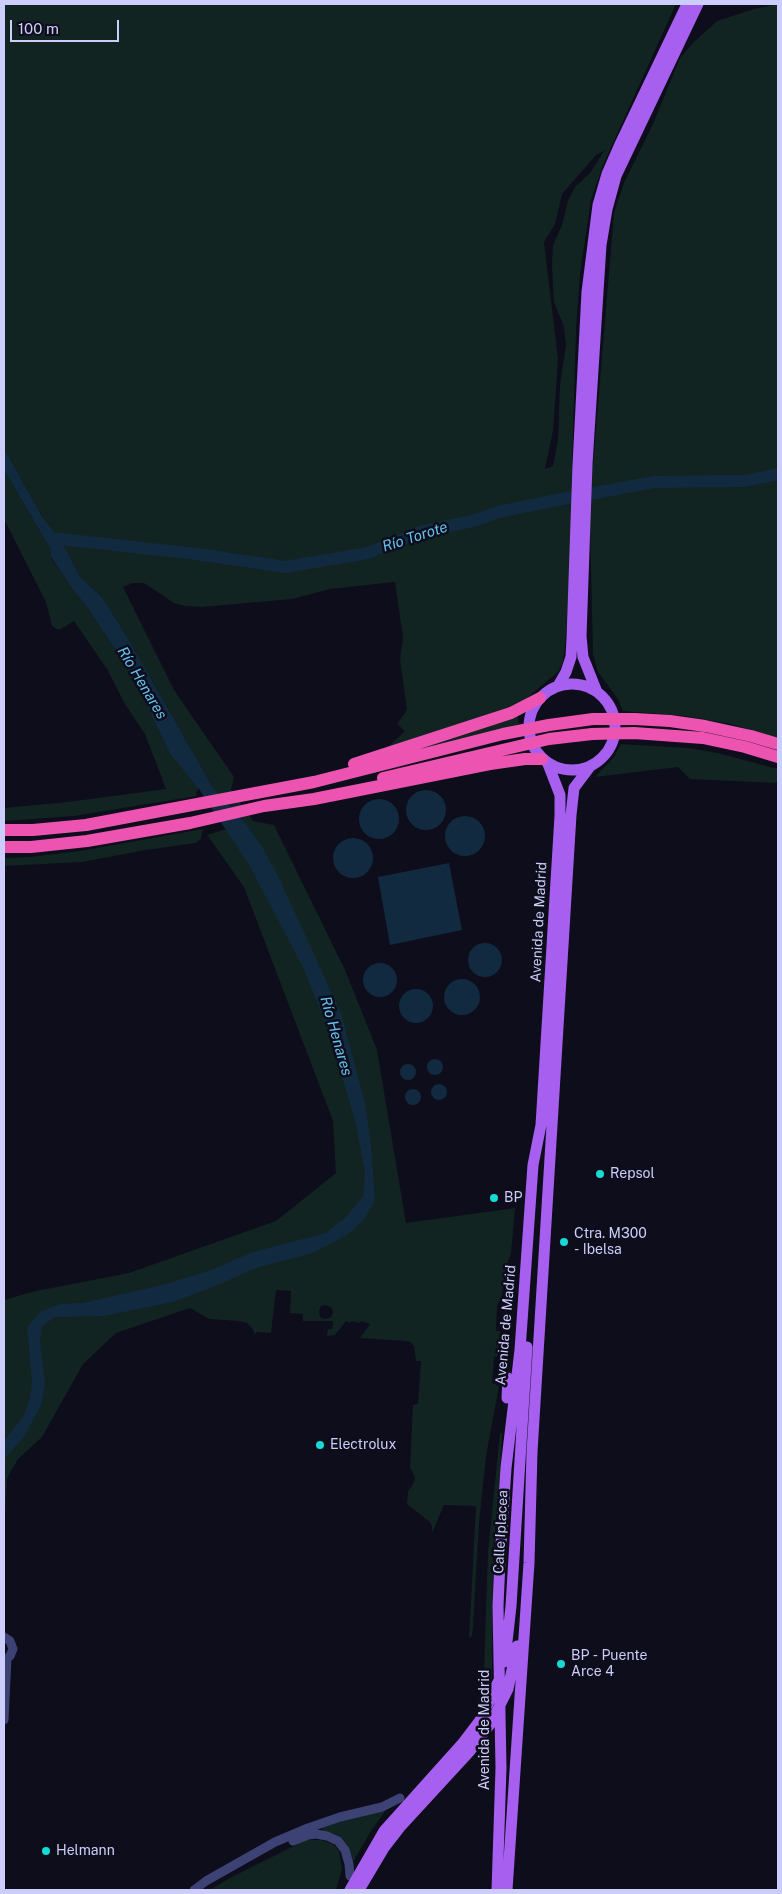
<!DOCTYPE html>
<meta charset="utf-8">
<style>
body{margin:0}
#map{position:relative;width:782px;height:1894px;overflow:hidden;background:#0e0d1b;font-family:"Public Sans",sans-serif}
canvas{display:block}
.frame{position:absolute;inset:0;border:5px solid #cccdfa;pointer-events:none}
.scale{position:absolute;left:10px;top:20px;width:109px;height:22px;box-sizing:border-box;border:2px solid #cccdfa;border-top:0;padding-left:6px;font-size:15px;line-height:18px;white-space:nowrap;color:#cccdfa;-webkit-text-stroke:4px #0e0d1b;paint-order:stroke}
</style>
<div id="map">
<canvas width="782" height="1894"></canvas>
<div class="frame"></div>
<div class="scale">100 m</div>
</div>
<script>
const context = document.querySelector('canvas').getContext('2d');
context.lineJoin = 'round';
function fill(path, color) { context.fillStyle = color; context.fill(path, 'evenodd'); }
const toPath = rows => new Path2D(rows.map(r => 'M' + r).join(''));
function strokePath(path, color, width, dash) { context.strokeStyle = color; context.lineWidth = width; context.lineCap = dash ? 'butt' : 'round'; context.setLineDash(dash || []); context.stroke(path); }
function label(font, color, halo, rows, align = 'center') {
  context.font = font + ' "Public Sans",sans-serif'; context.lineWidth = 5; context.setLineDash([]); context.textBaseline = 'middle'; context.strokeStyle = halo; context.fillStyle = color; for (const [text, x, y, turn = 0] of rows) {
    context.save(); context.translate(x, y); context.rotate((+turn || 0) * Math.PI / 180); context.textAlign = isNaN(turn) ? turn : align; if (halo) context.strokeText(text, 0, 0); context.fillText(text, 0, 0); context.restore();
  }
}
const green = toPath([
 [4,4,676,4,603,165,591,200,580,273,576,331,572,465,593,464,614,213,624,183,653,124,680,58,693,43,717,21,754,9,778,4,778,738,730,724,685,716,623,711,618,699,598,672,593,654,590,527,571,549,565,647,563,662,558,672,521,703,395,747,389,746,405,731,397,724,407,710,400,659,403,637,395,582,330,589,292,599,201,607,185,606,174,603,144,583,133,583,123,587,174,690,234,777,231,790,253,821,274,825,345,970,377,1050,406,1223,515,1208,511,1253,505,1270,502,1295,497,1306,496,1331,500,1331,498,1356,494,1357,492,1383,499,1386,486,1456,479,1523,473,1625,472,1636,469,1638,476,1506,444,1505,432,1533,432,1526,430,1522,407,1504,408,1491,412,1486,415,1478,410,1467,413,1405,418,1404,421,1361,416,1361,414,1346,410,1342,406,1341,360,1338,370,1324,361,1321,359,1323,351,1321,349,1323,346,1321,335,1335,327,1336,328,1329,332,1329,333,1321,303,1321,303,1314,290,1313,291,1291,276,1290,271,1333,256,1332,255,1336,253,1329,247,1323,239,1321,209,1319,190,1308,116,1333,83,1364,42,1437,18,1459,11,1471,7,1479,4,1529,4,1300,36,1291,129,1273,276,1221,336,1173,333,1121,244,887,207,835,245,823,212,786,129,640,102,597,81,578,61,540,43,518,4,448],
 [605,150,607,151,604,151,590,173,575,187,568,201,562,225,553,245,552,266,554,302,564,327,566,345,560,385,558,440,553,466,545,469,553,431,558,359,544,242,555,224,562,194,596,155],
 [326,1305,332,1308,333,1313,330,1318,324,1319,320,1317,319,1311,321,1306],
 [4,470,50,548,51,558,71,587,87,607,133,677,170,754,199,788,196,793,197,796,74,816,4,821,4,808,68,802,166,789,145,734,125,704,107,669,74,621,59,630,52,626,46,602,4,519],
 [517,713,519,724,396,755],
 [621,744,688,748,718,753,778,769,778,783,690,779,678,767,595,777,614,757],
 [203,829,201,839,196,843,146,850,82,862,4,866,4,858,30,857,80,851],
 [500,1433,502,1433,500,1475,493,1553,492,1678,478,1709,476,1709,481,1690,484,1670,488,1552],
 [386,1810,371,1831,353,1862,347,1845,337,1836,322,1830,322,1826,335,1822],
 [306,1840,321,1840,333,1844,339,1851,342,1869,336,1890,210,1890,228,1879]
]);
const water = toPath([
 [4,448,43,518,61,540,81,578,102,597,129,640,212,786,245,823,261,845,278,876,341,1013,365,1103,371,1145,375,1200,365,1218,347,1235,313,1253,259,1267,210,1288,173,1302,104,1316,55,1317,42,1326,40,1340,45,1384,41,1406,23,1438,4,1459,4,1441,23,1417,30,1398,32,1382,27,1327,42,1311,60,1304,83,1303,166,1284,211,1270,253,1252,326,1233,347,1216,363,1196,365,1173,356,1124,327,1026,303,967,248,863,199,789,170,754,133,677,87,607,71,587,51,557,50,548,4,470],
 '406 810a20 20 0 1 1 40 0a20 20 0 1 1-40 0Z',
 '359 819a20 20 0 1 1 40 0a20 20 0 1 1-40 0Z',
 '445 836a20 20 0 1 1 40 0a20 20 0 1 1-40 0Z',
 '333 858a20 20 0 1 1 40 0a20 20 0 1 1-40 0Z',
 [449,863,462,930,390,945,378,877],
 '468 960a17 17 0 1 1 34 0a17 17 0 1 1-34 0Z',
 '363 980a17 17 0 1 1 34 0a17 17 0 1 1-34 0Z',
 '444 997a18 18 0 1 1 36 0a18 18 0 1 1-36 0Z',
 '399 1006a17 17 0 1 1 34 0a17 17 0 1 1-34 0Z',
 '427 1067a8 8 0 1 1 16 0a8 8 0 1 1-16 0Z',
 '400 1072a8 8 0 1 1 16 0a8 8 0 1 1-16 0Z',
 '431 1092a8 8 0 1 1 16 0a8 8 0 1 1-16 0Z',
 '405 1097a8 8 0 1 1 16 0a8 8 0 1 1-16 0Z'
]);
const river = toPath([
 [51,538,197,554,285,567,368,553,423,531,473,521,498,512,552,501,654,482,745,481,778,474]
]);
const minor = toPath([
 [4,1637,10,1641,13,1649,10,1656,4,1660],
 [4,1720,7,1658],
 [293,1841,308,1835,316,1834,327,1836,338,1841,345,1850,349,1864,350,1876],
 [194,1890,206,1881,275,1842,308,1828,340,1817,382,1807,400,1798]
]);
const major = toPath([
 '529 727a43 43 0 1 1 86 0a43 43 0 1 1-86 0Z',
 [558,686,566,672,571,657,572,638,578,465,587,292,598,205,607,174,621,142,687,4],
 [597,692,583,657,581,636,587,464,601,245,607,209,616,176,698,4],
 [507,1398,508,1378],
 [504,1662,506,1651,511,1606,527,1347],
 [350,1890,384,1831,462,1744,481,1719,498,1682],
 [359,1890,384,1848,401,1826,470,1751,491,1723,508,1689,517,1646],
 [497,1890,501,1768,498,1606,500,1560,506,1468,520,1350,533,1165,541,1125,560,816,560,795,548,764],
 [507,1890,529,1563,532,1452,571,815,574,788,589,768]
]);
const highway = toPath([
 [354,764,511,713,540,698],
 [383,778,549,739,592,734,634,733,703,738,745,747,778,757],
 [4,830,33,830,86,825,314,782,503,734,549,725,593,719,635,719,670,721,705,726,751,736,778,744],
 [4,847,31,847,87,841,190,823,264,806,314,799,490,764,525,759,542,759]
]);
const markers = [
 [600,1174,5,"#17dad5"],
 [494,1198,5,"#17dad5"],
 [564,1242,5,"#17dad5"],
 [320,1445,5,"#17dad5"],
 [561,1664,5,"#17dad5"],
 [46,1851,5,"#17dad5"]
];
const streetNames = [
 ["Avenida de Madrid",539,922,-87],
 ["Avenida de Madrid",506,1325,-85],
 ["Calle Iplacea",501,1532,-87],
 ["Avenida de Madrid",485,1730,-90]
];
const poiNames = [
 ["Repsol",610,1174],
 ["BP",504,1198],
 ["Ctra. M300",574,1234],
 ["- Ibelsa",574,1250],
 ["Electrolux",330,1445],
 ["BP - Puente",571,1656],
 ["Arce 4",571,1672],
 ["Helmann",56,1851]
];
const waterNames = [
 ["Río Torote",415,537,-18],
 ["Río Henares",142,683,59],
 ["Río Henares",336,1036,74]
];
fill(green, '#112421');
fill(water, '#122a3f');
strokePath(river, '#122a3f', 12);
strokePath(minor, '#3d4275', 9);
strokePath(major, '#a65fee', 11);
strokePath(highway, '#ed54b1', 12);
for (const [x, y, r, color] of markers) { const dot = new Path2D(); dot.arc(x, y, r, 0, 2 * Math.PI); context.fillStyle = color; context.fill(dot); strokePath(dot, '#0e0d1b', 2); }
label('14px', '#cccdfa', '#0e0d1b', streetNames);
label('14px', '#cccdfa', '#0e0d1b', poiNames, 'left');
label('italic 15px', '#65c0ee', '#0e0d1b', waterNames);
</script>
